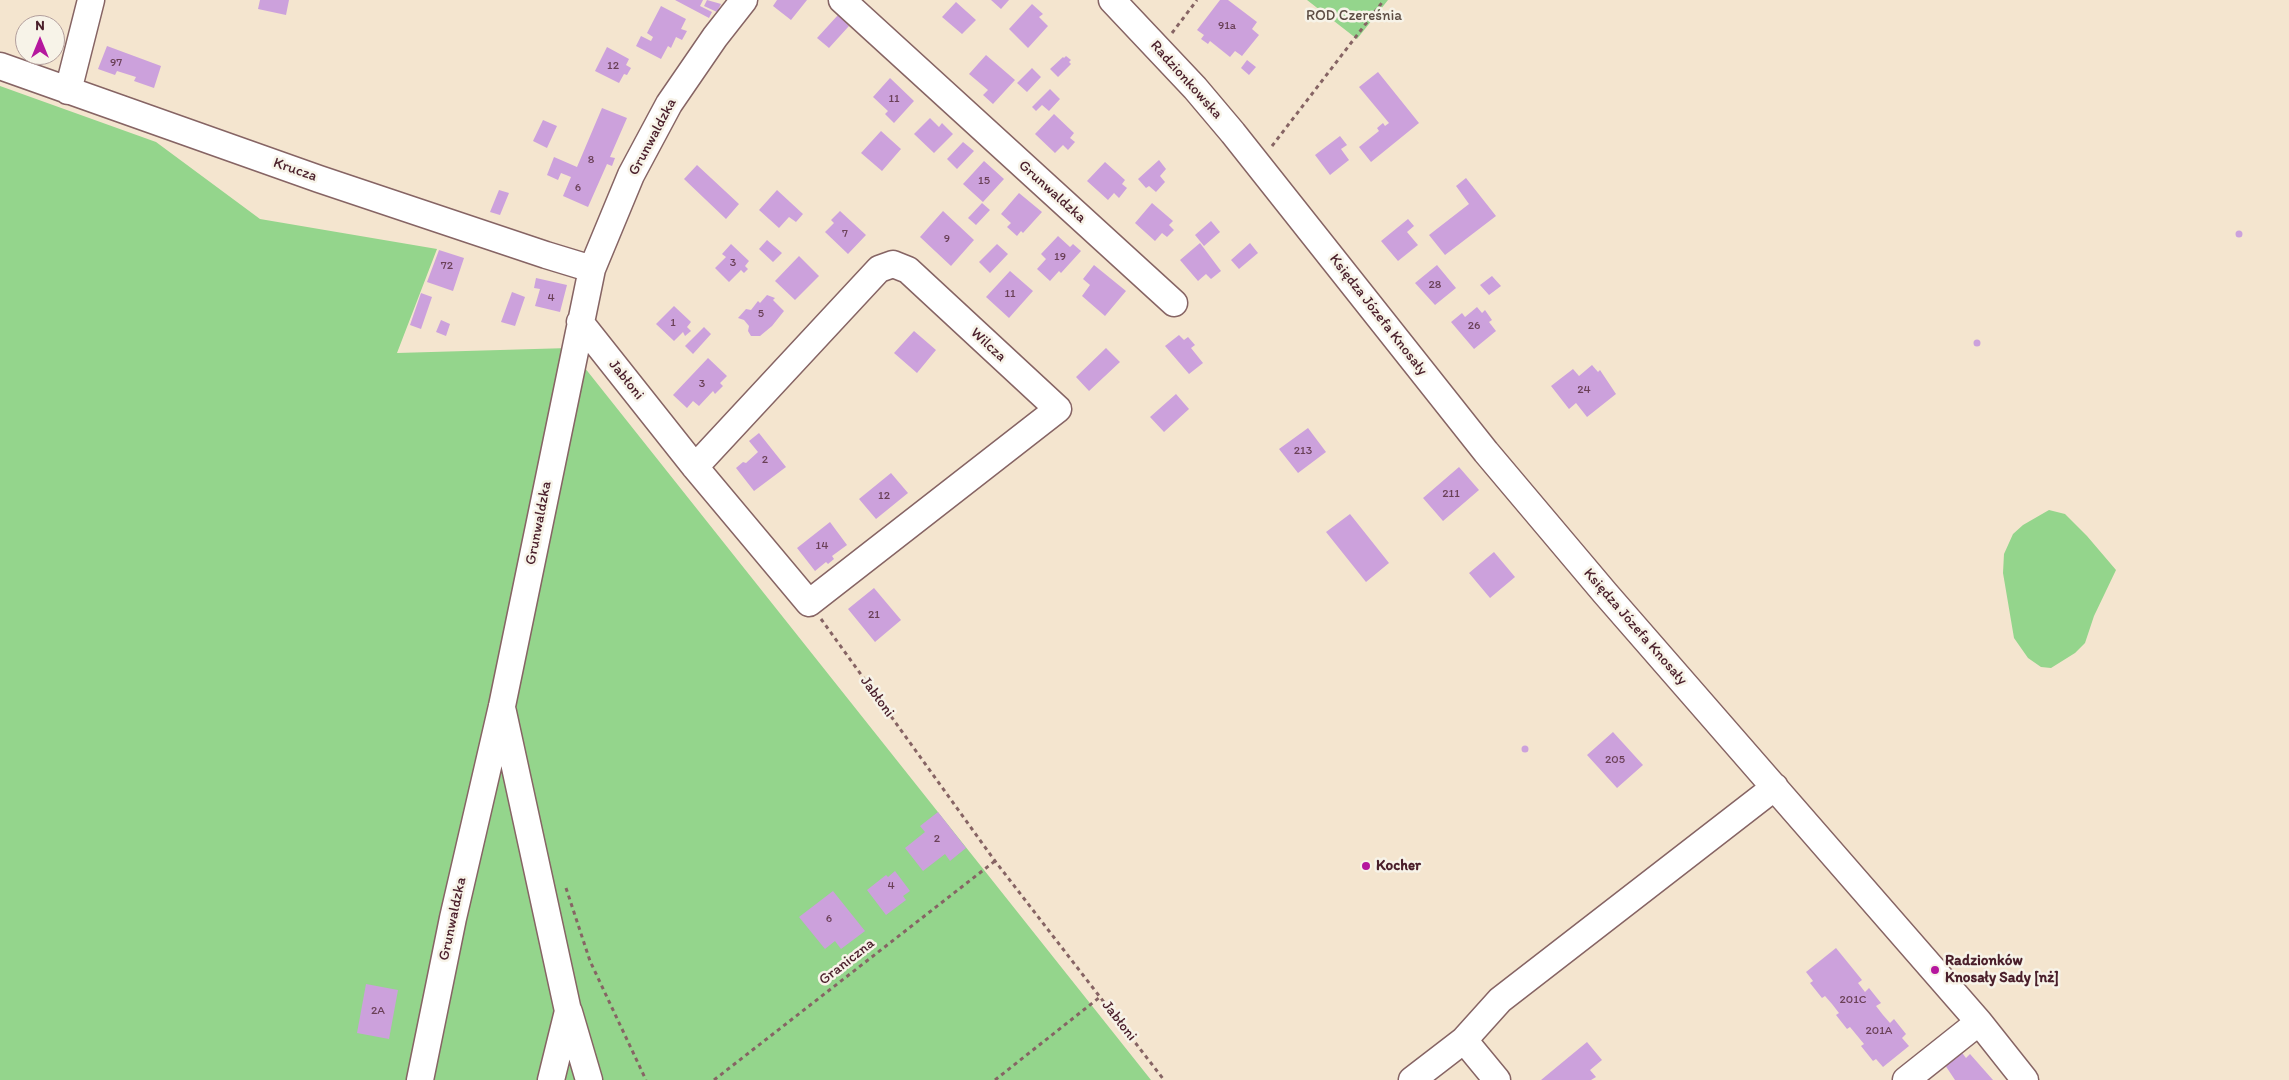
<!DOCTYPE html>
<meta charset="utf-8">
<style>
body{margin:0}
#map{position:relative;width:2289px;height:1080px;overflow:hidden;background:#f4e5cf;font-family:Itim,sans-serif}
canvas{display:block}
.north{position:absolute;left:15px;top:15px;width:50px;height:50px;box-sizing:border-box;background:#f7f3e8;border:1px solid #b29e9c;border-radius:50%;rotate:0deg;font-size:14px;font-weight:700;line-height:20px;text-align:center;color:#4a1f2b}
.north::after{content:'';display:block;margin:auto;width:18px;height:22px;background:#b5179e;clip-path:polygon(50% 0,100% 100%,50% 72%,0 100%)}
</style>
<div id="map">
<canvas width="2289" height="1080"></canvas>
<div class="north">N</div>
</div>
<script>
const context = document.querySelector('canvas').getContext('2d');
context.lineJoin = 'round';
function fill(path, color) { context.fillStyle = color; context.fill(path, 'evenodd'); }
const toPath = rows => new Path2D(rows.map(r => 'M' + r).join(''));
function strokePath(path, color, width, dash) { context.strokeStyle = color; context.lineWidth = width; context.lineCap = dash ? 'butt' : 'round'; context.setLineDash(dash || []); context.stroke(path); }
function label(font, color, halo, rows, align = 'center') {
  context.font = font + ' Itim,sans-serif'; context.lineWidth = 5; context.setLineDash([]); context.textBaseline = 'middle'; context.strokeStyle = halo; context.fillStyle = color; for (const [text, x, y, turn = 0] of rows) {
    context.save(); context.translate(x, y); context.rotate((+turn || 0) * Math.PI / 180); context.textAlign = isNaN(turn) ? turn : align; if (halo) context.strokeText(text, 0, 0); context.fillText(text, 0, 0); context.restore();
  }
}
const green = toPath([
 [1307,0,1388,0,1357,39],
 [0,86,156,142,260,219,437,249,397,353,569,348,1151,1080,0,1080],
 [2049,510,2065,514,2087,536,2116,570,2094,616,2085,643,2075,653,2051,668,2041,667,2028,658,2014,638,2003,573,2004,554,2013,534,2023,525]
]);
const building = toPath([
 [260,0,289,0,286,15,258,9],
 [675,0,703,0,700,6,712,12,709,18],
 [707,0,721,4,717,12,704,6],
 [777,0,807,0,791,20,773,6],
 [991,0,1009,0,1001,9],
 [1220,0,1228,0,1257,22,1252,29,1259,35,1242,56,1235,51,1230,57,1210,41,1208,44,1201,39,1204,35,1197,30],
 [956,2,976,20,962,34,942,17],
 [1032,4,1043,14,1039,17,1048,26,1028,48,1009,29],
 [661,6,686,19,681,29,687,31,682,40,676,37,671,48,668,46,661,59,636,46,641,36,651,41,653,37,647,33],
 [838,15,849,26,829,48,817,38],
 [107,46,161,66,154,88,134,81,136,77,117,71,115,75,98,69],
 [607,47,629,59,626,65,631,68,627,75,624,74,619,83,595,71],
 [986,55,1015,80,993,104,983,95,988,90,969,74],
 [1066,56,1071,60,1069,62,1071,64,1058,77,1050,69,1063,57,1064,58],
 [1247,60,1256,67,1249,75,1241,68],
 [1032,68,1041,77,1027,92,1017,83],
 [1378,72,1419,123,1371,162,1359,147,1379,131,1377,128,1383,123,1385,126,1389,123,1359,87],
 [890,78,914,101,894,123,885,114,888,111,873,97],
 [1050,89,1060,99,1049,111,1042,105,1036,111,1032,107],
 [602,108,627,118,610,157,615,158,612,166,607,164,588,207,563,196,571,177,561,173,558,180,547,175,554,157,577,167],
 [1054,114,1074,133,1070,138,1075,142,1068,150,1063,145,1055,153,1035,134],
 [930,118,939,127,942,123,953,134,934,153,914,134],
 [543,120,557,126,547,148,533,141],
 [881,131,901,149,882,171,861,153],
 [1340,136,1347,145,1341,149,1349,160,1330,175,1315,155],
 [963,142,974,151,957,169,947,159],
 [1159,160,1166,169,1160,176,1165,182,1156,192,1149,186,1146,188,1138,179],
 [984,161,1004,179,983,202,963,184],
 [1105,162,1125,180,1122,184,1127,188,1119,198,1114,193,1108,200,1087,181],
 [697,165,739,204,726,219,684,179],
 [1466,178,1496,216,1445,255,1429,235,1469,204,1456,186],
 [499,190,509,193,500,215,490,212],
 [777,190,803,214,796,222,789,217,779,228,759,210],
 [1019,193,1042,212,1023,233,1021,231,1017,236,1007,227,1011,223,1001,214],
 [982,203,990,210,976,225,968,218],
 [1152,203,1173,221,1169,225,1174,230,1167,237,1162,233,1155,241,1135,223],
 [840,211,866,235,848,254,825,232,834,223,831,220],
 [943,211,974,240,951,266,920,237],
 [1408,219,1414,226,1407,232,1418,245,1398,261,1381,241],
 [1211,221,1220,232,1204,246,1195,235],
 '2235.5 234a3.5 3.5 0 1 1 7 0a3.5 3.5 0 1 1-7 0Z',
 [1058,236,1070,247,1073,244,1081,251,1061,273,1059,271,1050,281,1037,269,1046,259,1041,254],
 [767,240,782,253,773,262,759,249],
 [1200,243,1221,271,1211,279,1206,274,1198,281,1180,260],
 [1250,243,1258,253,1239,269,1231,260],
 [731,244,749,261,745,266,748,269,744,273,741,270,729,282,715,268,726,257,722,254],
 [997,244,1008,254,990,273,979,262],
 [439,250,464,258,453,291,427,282],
 [799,256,819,276,795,300,775,281],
 [1094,265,1126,291,1105,316,1082,296,1090,285,1083,279],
 [1437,265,1456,288,1435,305,1415,283],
 [1010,271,1033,291,1009,318,986,297],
 [1492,276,1501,286,1489,295,1480,285],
 [536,278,567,285,560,312,535,306,540,289,534,288],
 [512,292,525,297,515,326,501,322],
 [421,293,432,297,421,329,410,325],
 [767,295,775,298,773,300,784,311,772,326,760,336,751,336,748,331,749,326,744,320,738,318,746,309,751,310,758,301,760,303],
 [674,306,691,322,687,327,691,331,685,336,683,332,674,341,656,324],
 [1477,307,1482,313,1485,310,1492,320,1489,322,1496,331,1474,349,1451,322,1462,313,1465,317],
 [441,320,450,324,446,336,436,332],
 [704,327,711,334,693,354,685,346],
 [914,331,936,350,917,373,894,353],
 [1179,335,1184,340,1188,337,1195,345,1191,348,1203,363,1189,374,1165,346],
 '1973.5 343a3.5 3.5 0 1 1 7 0a3.5 3.5 0 1 1-7 0Z',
 [1106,348,1120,362,1089,391,1076,377],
 [708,358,727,376,720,383,723,386,715,394,713,391,699,406,693,401,687,408,673,395],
 [1592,365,1598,372,1600,370,1616,394,1587,417,1576,403,1569,409,1551,386,1573,369,1579,376],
 [1176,394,1189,409,1164,432,1150,417],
 [1308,428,1326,452,1298,473,1279,449],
 [759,433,786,467,754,491,736,468,743,462,746,463,758,452,749,441],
 [1459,467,1479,490,1443,521,1423,498],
 [891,473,908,493,876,519,859,499],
 [1350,514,1389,563,1366,582,1326,532],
 [830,522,847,545,832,556,834,559,828,564,826,562,815,571,797,548],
 [1494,552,1515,577,1490,598,1469,573],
 [874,588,901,620,875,642,848,609],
 [1613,732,1643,765,1617,788,1587,755],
 '1521.5 749a3.5 3.5 0 1 1 7 0a3.5 3.5 0 1 1-7 0Z',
 [938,812,966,848,950,861,945,854,923,871,905,848,925,832,920,826],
 '1362.5 866a3.5 3.5 0 1 1 7 0a3.5 3.5 0 1 1-7 0Z',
 [895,871,910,891,903,896,906,900,886,915,867,890,886,875,888,877],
 [833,891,865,931,841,949,835,941,825,949,799,917],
 [1836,948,1862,980,1858,983,1865,992,1869,988,1881,1003,1876,1006,1883,1015,1890,1023,1894,1019,1906,1034,1902,1038,1909,1046,1883,1067,1876,1059,1873,1061,1861,1046,1864,1044,1850,1027,1847,1029,1836,1015,1839,1013,1832,1004,1825,996,1822,998,1810,983,1813,981,1806,972],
 [366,984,398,990,389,1039,357,1033],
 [1587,1042,1602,1060,1590,1070,1596,1077,1591,1080,1541,1080],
 [1960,1050,1966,1058,1970,1054,1993,1080,1955,1080,1943,1062]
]);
const path = toPath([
 [1172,33,1197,0],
 [1272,146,1384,0],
 [821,619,995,861,1164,1080],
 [566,888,590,961,646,1080],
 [714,1080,995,861],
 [995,1080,1100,997]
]);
const minor = toPath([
 [842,0,1174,303],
 [1112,0,1195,88,1233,133,1486,452,1605,593,1979,1022,2025,1080],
 [0,66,319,179,546,255,592,269],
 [68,91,91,0],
 [580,322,695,467,809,603,1058,409,908,270,893,264,879,269,695,467],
 [503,712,568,1011,551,1080],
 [569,1012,589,1080],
 [1464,1040,1500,1000,1775,787],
 [420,1080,453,918,502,706,592,269,631,175,669,104,715,37,744,0],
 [1412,1080,1464,1040,1497,1080],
 [1906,1080,1979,1022]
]);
const markers = [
 [1366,866,5,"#b5179e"],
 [1935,970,5,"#b5179e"]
];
const numberNames = [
 ["91a",1227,26],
 ["97",116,63],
 ["12",613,66],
 ["11",894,99],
 ["8",591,160],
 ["15",984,181],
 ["6",578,188],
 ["7",845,234],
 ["9",947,239],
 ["19",1060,257],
 ["3",733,263],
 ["72",447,266],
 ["28",1435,285],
 ["11",1010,294],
 ["4",551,298],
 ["5",761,314],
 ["1",673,323],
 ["26",1474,326],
 ["3",702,384],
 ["24",1584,390],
 ["213",1303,451],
 ["2",765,460],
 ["211",1451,494],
 ["12",884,496],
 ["14",822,546],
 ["21",874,615],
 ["205",1615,760],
 ["2",937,839],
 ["4",891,886],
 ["6",829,919],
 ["201C",1853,1000],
 ["2A",378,1011],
 ["201A",1879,1031]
];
const parkNames = [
 ["ROD Czereśnia",1354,16]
];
const streetNames = [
 ["Radzionkowska",1186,80,48],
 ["Grunwaldzka",653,137,-62],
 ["Krucza",295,170,19],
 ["Grunwaldzka",1052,192,42],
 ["Księdza Józefa Knosały",1378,315,52],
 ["Wilcza",988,345,43],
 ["Jabłoni",626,380,51],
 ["Grunwaldzka",539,523,-79],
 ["Księdza Józefa Knosały",1635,627,49],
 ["Jabłoni",877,697,54],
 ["Grunwaldzka",453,919,-78],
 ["Graniczna",847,962,-38],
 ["Jabłoni",1119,1021,52]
];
const poiNames = [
 ["Kocher",1376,866],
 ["Radzionków",1945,961],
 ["Knosały Sady [nż]",1945,978]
];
fill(green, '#94d58c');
fill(building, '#cca1dc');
strokePath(minor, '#866464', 29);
strokePath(path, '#866464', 3, [4, 4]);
strokePath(minor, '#fff', 26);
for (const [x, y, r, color] of markers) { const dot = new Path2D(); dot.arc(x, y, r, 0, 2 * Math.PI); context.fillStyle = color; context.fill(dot); strokePath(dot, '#f7f3e8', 2); }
label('12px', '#6a4057', null, numberNames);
label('15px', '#5c4c43', '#f7f3e8', parkNames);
label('15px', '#4a1f2b', '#f7f3e8', streetNames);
label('bold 15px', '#4a1f2b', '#f7f3e8', poiNames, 'left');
</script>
